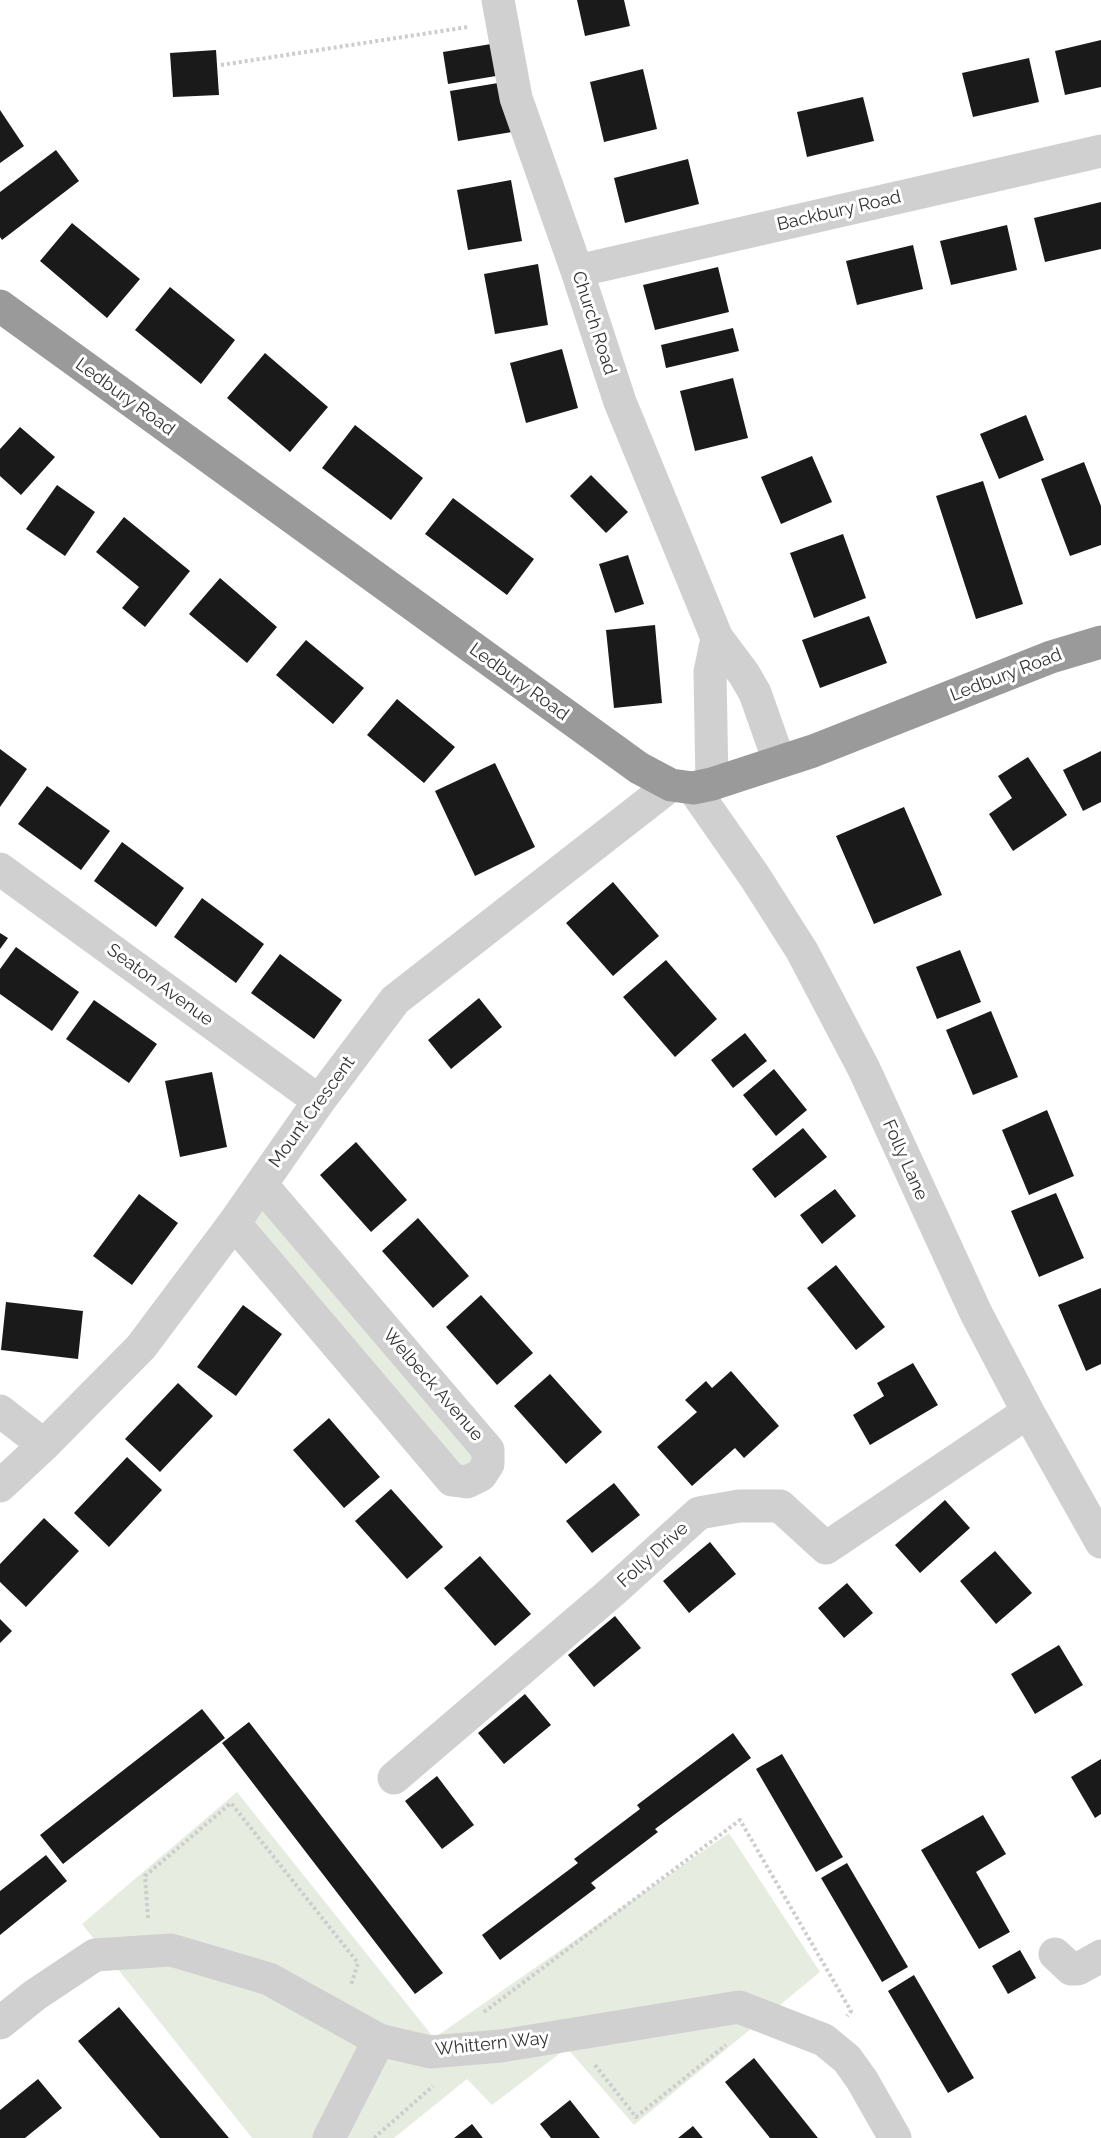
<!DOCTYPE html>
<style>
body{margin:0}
canvas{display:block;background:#fff}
</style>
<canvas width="1101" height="2138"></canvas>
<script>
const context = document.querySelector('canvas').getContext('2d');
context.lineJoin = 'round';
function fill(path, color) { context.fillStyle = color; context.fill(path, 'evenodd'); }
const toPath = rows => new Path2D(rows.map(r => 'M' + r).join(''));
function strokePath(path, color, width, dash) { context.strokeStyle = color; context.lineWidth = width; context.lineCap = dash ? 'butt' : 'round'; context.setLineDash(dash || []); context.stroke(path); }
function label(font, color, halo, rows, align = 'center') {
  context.font = font + ' Raleway,sans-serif'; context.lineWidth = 6; context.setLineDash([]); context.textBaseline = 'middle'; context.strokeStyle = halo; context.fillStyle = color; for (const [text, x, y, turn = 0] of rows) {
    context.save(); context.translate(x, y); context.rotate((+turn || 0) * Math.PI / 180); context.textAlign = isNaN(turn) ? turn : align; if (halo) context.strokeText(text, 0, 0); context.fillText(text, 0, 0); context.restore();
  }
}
const green = toPath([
 [261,1184,488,1450,467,1482,234,1223],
 [237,1792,434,2038,729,1833,820,1972,634,2125,567,2048,492,2105,467,2079,394,2138,252,2138,82,1924]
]);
const building = toPath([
 [577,0,624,0,630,26,585,36],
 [1101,40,1101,87,1065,95,1055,51],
 [497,43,502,75,448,84,443,52],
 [216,50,219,95,173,97,170,53],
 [1029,58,1039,102,973,117,962,73],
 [643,69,657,129,604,142,590,82],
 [504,82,512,132,458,141,450,91],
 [863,97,874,141,807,157,797,112],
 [0,110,24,146,0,163],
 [56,150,79,181,2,240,0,237,0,192],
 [688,159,699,204,625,223,614,178],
 [511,180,522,241,468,250,457,190],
 [1101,202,1101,249,1045,262,1034,218],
 [72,223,140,279,107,318,40,261],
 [1007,225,1017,270,951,285,940,241],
 [913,245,923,289,857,305,846,261],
 [538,264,548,325,495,334,484,274],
 [718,267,729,312,655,330,643,285],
 [170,287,235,340,201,384,135,330],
 [733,328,739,351,666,368,661,345],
 [562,349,578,408,526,423,510,363],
 [265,353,328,407,290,452,227,398],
 [733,378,748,438,695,451,680,391],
 [1026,415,1044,460,999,479,980,434],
 [355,425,423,478,391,520,322,468],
 [20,427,55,457,21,495,0,476,0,449],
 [812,456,832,502,781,524,761,477],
 [1084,462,1101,506,1101,545,1070,556,1041,479],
 [591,475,628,512,606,533,570,496],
 [983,481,1023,604,976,619,936,496],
 [57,485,95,512,65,556,26,529],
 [453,498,534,559,507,595,425,534],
 [124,517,190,571,145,627,122,608,139,587,96,552],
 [843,534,866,598,814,618,790,553],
 [628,555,644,604,615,613,599,564],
 [220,578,277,627,247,663,189,614],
 [869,616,887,663,820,688,802,640],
 [655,625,662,703,614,708,606,630],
 [306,640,364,688,333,724,276,675],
 [397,699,455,747,424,783,367,735],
 [0,749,27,769,0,807],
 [1101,751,1101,802,1083,811,1063,770],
 [1028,757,1067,815,1013,851,989,814,1012,798,998,776],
 [495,763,535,847,475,876,435,791],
 [47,786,110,831,81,870,18,824],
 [904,807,942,895,874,924,836,836],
 [122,842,184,888,156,927,94,881],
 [613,882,659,936,613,976,566,923],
 [202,898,264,944,236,983,174,937],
 [0,933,8,938,0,949],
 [16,947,79,992,52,1031,0,994,0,969],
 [960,950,981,1002,937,1019,916,967],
 [280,954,342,1000,314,1039,251,993],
 [666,960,717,1019,675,1057,623,997],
 [479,998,502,1027,451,1069,428,1040],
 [94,1000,157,1044,129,1083,66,1039],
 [991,1011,1018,1077,973,1095,946,1030],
 [745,1033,767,1061,733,1088,711,1060],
 [774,1069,807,1110,776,1136,743,1095],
 [212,1072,227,1147,180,1157,165,1081],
 [1047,1110,1074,1176,1029,1195,1002,1130],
 [803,1128,827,1157,775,1198,752,1169],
 [356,1142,407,1200,371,1232,320,1175],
 [835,1189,856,1216,822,1244,800,1215],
 [1056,1193,1084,1258,1039,1277,1011,1211],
 [139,1194,178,1223,132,1285,93,1256],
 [418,1218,469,1276,433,1308,382,1251],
 [836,1265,885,1327,856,1350,807,1288],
 [1101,1288,1101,1364,1086,1371,1058,1305],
 [481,1295,533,1353,497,1385,446,1327],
 [6,1302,83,1311,78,1359,1,1350],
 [243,1305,282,1334,236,1396,197,1367],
 [913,1363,938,1405,870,1445,853,1415,884,1396,877,1383],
 [731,1371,779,1426,744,1458,735,1448,692,1486,657,1447,697,1412,685,1400,706,1381,712,1388],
 [550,1374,602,1432,566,1464,514,1406],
 [178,1383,213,1416,160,1472,125,1439],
 [329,1418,380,1477,344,1508,293,1450],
 [127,1457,162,1490,109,1547,74,1513],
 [614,1483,640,1515,592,1553,566,1521],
 [391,1489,443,1547,407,1579,355,1521],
 [945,1500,970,1528,920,1573,895,1545],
 [44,1518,79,1551,26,1607,0,1582,0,1564],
 [710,1542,736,1574,689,1613,663,1581],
 [995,1551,1032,1593,996,1624,960,1581],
 [480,1556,531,1614,495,1646,444,1588],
 [847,1583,873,1613,844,1638,818,1608],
 [615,1616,641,1648,594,1687,568,1655],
 [0,1619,12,1631,0,1643],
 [1059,1645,1083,1685,1035,1714,1011,1674],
 [525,1694,551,1725,504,1764,478,1733],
 [202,1709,225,1738,63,1864,40,1835],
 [249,1722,443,1973,415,1994,222,1743],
 [733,1733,751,1758,655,1829,658,1832,591,1883,596,1888,500,1960,482,1935,578,1863,574,1859,640,1809,637,1805],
 [782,1754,843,1857,816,1872,756,1769],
 [1101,1759,1101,1814,1095,1818,1071,1777],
 [437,1776,474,1825,442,1849,405,1801],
 [983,1815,1006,1854,976,1872,1010,1932,979,1949,921,1850],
 [46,1855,67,1881,0,1935,0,1891],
 [847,1863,908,1967,882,1982,821,1878],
 [1020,1950,1036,1978,1008,1994,992,1966],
 [914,1975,974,2078,948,2093,888,1991],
 [119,2007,229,2138,160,2138,78,2041],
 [754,2058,818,2138,770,2138,725,2082],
 [38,2079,62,2108,25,2138,0,2138,0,2110],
 [570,2100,600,2138,551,2138,540,2124],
 [472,2124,483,2138,454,2138],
 [693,2126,703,2138,678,2138]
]);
const path = toPath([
 [221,65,468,27],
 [148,1918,145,1876,231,1803,358,1963,351,1985],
 [484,2012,740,1820,851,2011,847,2016],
 [595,2065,636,2117,726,2045],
 [374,2138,433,2086]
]);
const minor = toPath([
 [498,0,516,98,577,271,620,402,717,638,744,674,755,693,779,761],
 [577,271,1101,151],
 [712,784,710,672,717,638],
 [693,788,755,877,802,951,864,1069,976,1313,1028,1412,1101,1542],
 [0,869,319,1101],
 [234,1223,452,1480,467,1482,481,1475,488,1464,488,1450,261,1184],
 [0,1411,44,1445],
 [0,1486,44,1445,141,1347,234,1223,319,1101,395,1000,671,785],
 [394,1778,613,1591,699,1513,739,1506,780,1506,826,1548,1028,1412],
 [1055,1954,1071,1969,1078,1969,1101,1956],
 [0,2023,35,1995,95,1955,171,1950,269,1979,379,2040,430,2052,501,2046,739,2007,824,2040,847,2059,862,2080,895,2138],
 [329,2138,379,2040]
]);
const highway = toPath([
 [0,306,639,768,671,785,693,788,712,784,813,751,1051,657,1101,642]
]);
const streetNames = [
 ["Backbury Road",839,211,-13],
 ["Church Road",594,323,72],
 ["Ledbury Road",125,397,36],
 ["Ledbury Road",1006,675,-21],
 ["Ledbury Road",519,682,36],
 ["Seaton Avenue",160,985,36],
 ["Mount Crescent",312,1112,-54],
 ["Folly Lane",905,1160,66],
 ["Welbeck Avenue",433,1385,49],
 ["Folly Drive",653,1555,-42],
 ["Whittern Way",492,2044,-6]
];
fill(green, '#e6ecdf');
fill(building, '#1a1a1a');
strokePath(path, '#cdcdcd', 4, [3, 3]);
strokePath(minor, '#d0d0d0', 33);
strokePath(highway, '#9a9a9a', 33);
label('18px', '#333', '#fff', streetNames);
</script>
